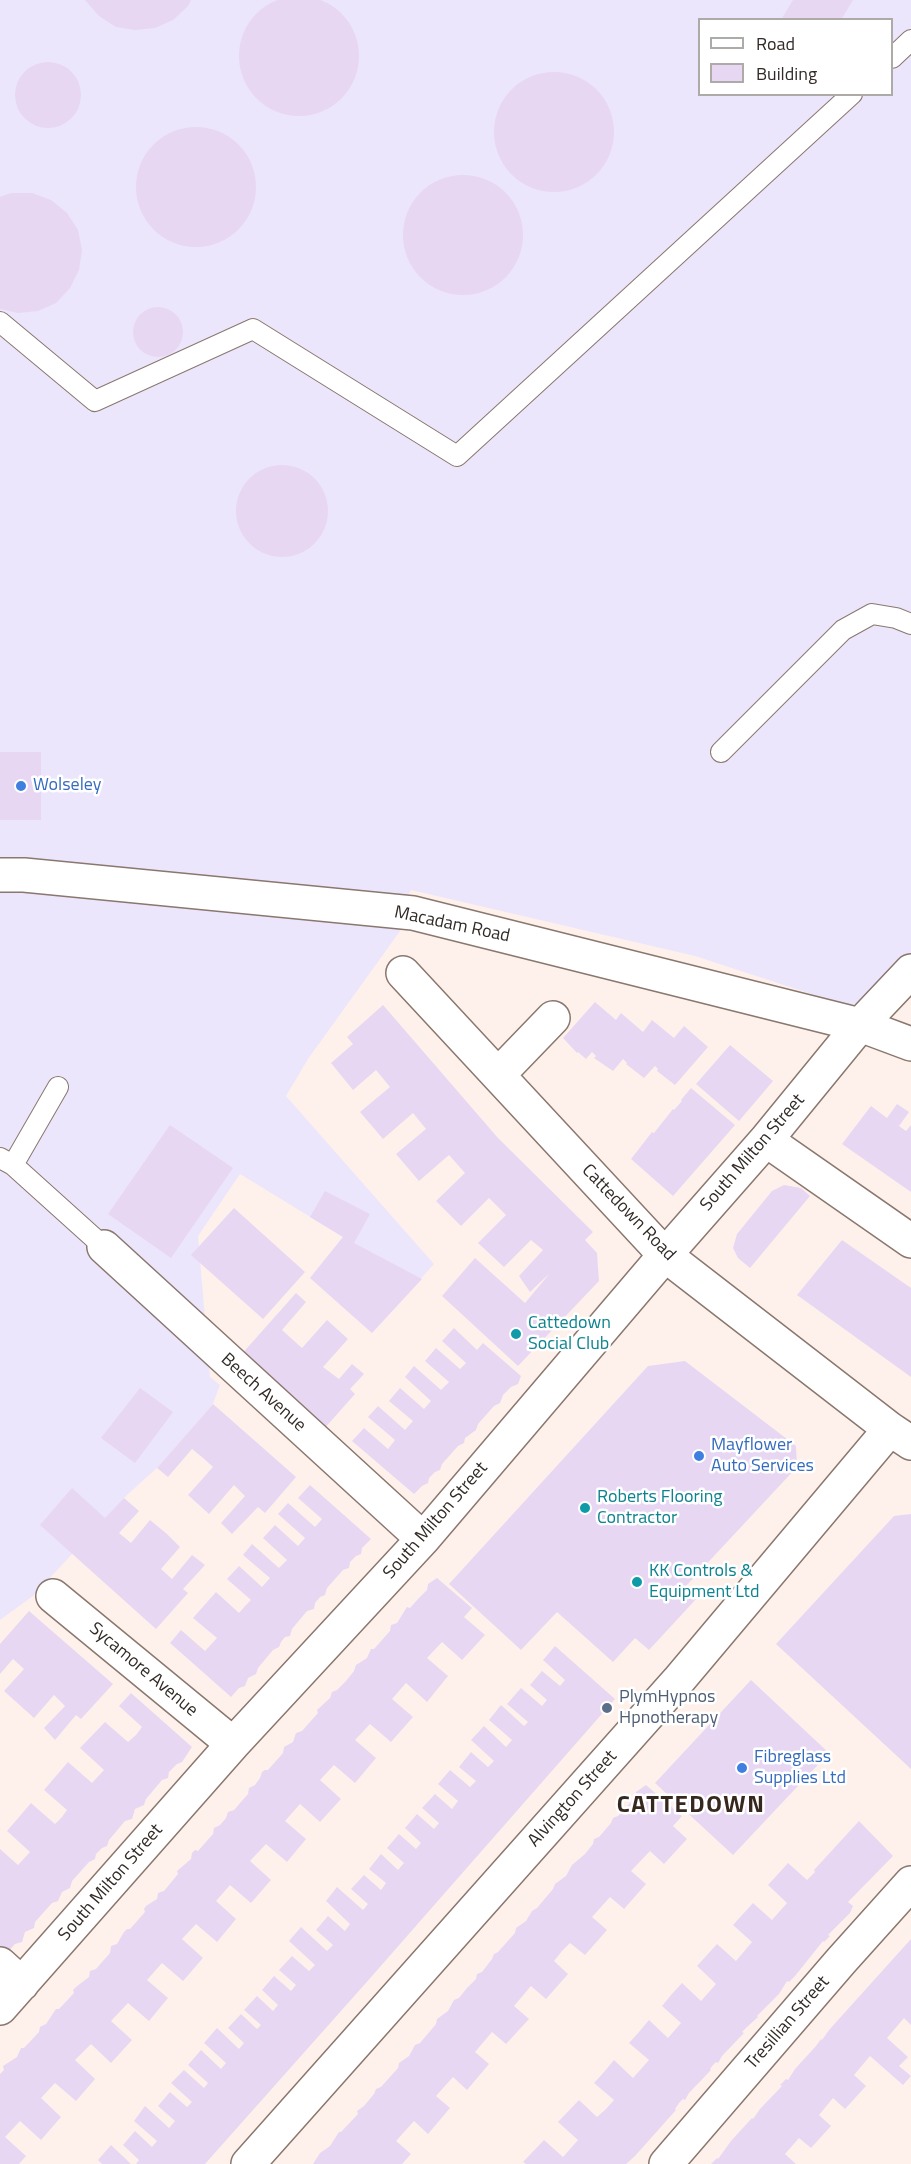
<!DOCTYPE html>
<style>
body{margin:0}
#map{position:relative;width:911px;height:2164px;overflow:hidden;background:#fef1eb;font-family:"Titillium Web",sans-serif}
canvas{display:block}
.legend{position:absolute;left:698px;top:18px;width:195px;height:78px;box-sizing:border-box;background:#fff;border:2px solid #adaaa8;margin:0;padding:8px 10px;list-style:none;font-size:18px;color:#312a26}
.legend li{display:flex;align-items:center;gap:12px;height:30px}
.legend b{width:30px;border:2px solid #adaaa8}
</style>
<div id="map">
<canvas width="911" height="2164"></canvas>
<ul class="legend">
<li><b style="height:8px;background:#fff"></b>Road</li>
<li><b style="height:16px;background:#e7d7f3"></b>Building</li>
</ul>
</div>
<script>
const context = document.querySelector('canvas').getContext('2d');
context.lineJoin = 'round';
function fill(path, color) { context.fillStyle = color; context.fill(path, 'evenodd'); }
const toPath = rows => new Path2D(rows.map(r => 'M' + r).join(''));
function strokePath(path, color, width, dash) { context.strokeStyle = color; context.lineWidth = width; context.lineCap = dash ? 'butt' : 'round'; context.setLineDash(dash || []); context.stroke(path); }
function label(font, color, halo, rows, align = 'center') {
  context.font = font + ' "Titillium Web",sans-serif'; context.lineWidth = 5; context.setLineDash([]); context.textBaseline = 'middle'; context.strokeStyle = halo; context.fillStyle = color; for (const [text, x, y, turn = 0] of rows) {
    context.save(); context.translate(x, y); context.rotate((+turn || 0) * Math.PI / 180); context.textAlign = isNaN(turn) ? turn : align; if (halo) context.strokeText(text, 0, 0); context.fillText(text, 0, 0); context.restore();
  }
}
const industrial = toPath([
 [0,0,911,0,911,996,845,1005,695,956,411,890,398,911,413,913,308,1059,286,1096,434,1264,372,1333,310,1278,343,1237,240,1174,198,1236,210,1377,220,1385,213,1404,157,1468,128,1494,33,1596,0,1620],
 [700,20,892,20,892,94,700,94]
]);
const building = toPath([
 '239 56a60 60 0 1 1 120 0a60 60 0 1 1-120 0Z',
 [85,0,191,0,188,6,173,20,155,28,135,30,116,27,99,16],
 [793,0,853,0,841,20,781,20],
 '15 95a33 33 0 1 1 66 0a33 33 0 1 1-66 0Z',
 '494 132a60 60 0 1 1 120 0a60 60 0 1 1-120 0Z',
 '136 187a60 60 0 1 1 120 0a60 60 0 1 1-120 0Z',
 '403 235a60 60 0 1 1 120 0a60 60 0 1 1-120 0Z',
 [11,193,32,193,51,200,67,213,78,230,82,250,79,270,70,288,56,303,38,311,18,313,0,309,0,197],
 '133 332a25 25 0 1 1 50 0a25 25 0 1 1-50 0Z',
 '236 511a46 46 0 1 1 92 0a46 46 0 1 1-92 0Z',
 [0,752,41,752,41,820,0,820],
 [595,1002,616,1020,621,1013,643,1032,652,1020,674,1038,684,1026,708,1047,675,1085,657,1071,658,1069,655,1066,644,1078,626,1064,627,1063,623,1059,613,1071,594,1058,596,1056,592,1052,586,1059,578,1052,577,1053,563,1038],
 [383,1005,498,1138,593,1232,585,1240,597,1253,599,1281,518,1366,442,1296,475,1258,525,1303,550,1273,530,1292,519,1276,543,1250,531,1240,504,1267,478,1243,506,1215,489,1198,461,1226,436,1201,465,1173,449,1155,419,1181,396,1154,426,1129,413,1113,383,1139,360,1112,390,1087,376,1070,353,1090,331,1063,353,1044,347,1037],
 [730,1045,773,1081,739,1121,696,1084],
 [691,1088,735,1125,673,1196,631,1159,652,1132,654,1133,673,1109,674,1110,682,1101,681,1100],
 [897,1104,909,1112,899,1126,906,1131,911,1125,911,1192,842,1144,871,1106,887,1118],
 [170,1125,233,1168,171,1258,108,1214],
 [784,1185,801,1188,810,1196,750,1268,738,1258,733,1248,737,1234,772,1191],
 [325,1191,370,1214,354,1243,422,1279,372,1333,310,1278,343,1237,310,1217],
 [234,1208,305,1272,263,1319,191,1255],
 [842,1240,911,1288,911,1377,797,1295],
 [296,1293,306,1302,282,1330,302,1348,327,1320,348,1339,323,1367,339,1379,352,1364,364,1374,350,1389,355,1394,323,1430,240,1356],
 [454,1328,477,1350,483,1343,521,1376,518,1384,511,1387,503,1395,500,1403,494,1406,478,1424,476,1430,465,1438,464,1443,458,1446,442,1464,440,1470,435,1472,429,1478,428,1483,422,1486,414,1494,352,1441,364,1428,388,1449,395,1440,368,1417,378,1406,405,1430,413,1421,389,1401,400,1388,424,1409,431,1401,405,1377,414,1366,441,1390,449,1382,425,1361,436,1348,460,1369,466,1363,442,1341],
 [685,1361,796,1446,797,1467,686,1586,698,1597,649,1650,635,1638,613,1662,557,1612,521,1650,449,1584,648,1366],
 [140,1388,173,1412,135,1463,101,1438],
 [213,1404,296,1477,265,1513,258,1507,232,1534,221,1523,245,1496,234,1485,209,1514,188,1495,213,1467,203,1458,192,1449,168,1477,157,1468],
 [310,1485,371,1539,362,1548,361,1554,356,1556,350,1562,349,1568,343,1570,327,1588,325,1595,320,1597,315,1603,314,1609,307,1611,292,1629,290,1636,285,1637,281,1642,279,1647,273,1650,258,1668,256,1674,248,1678,245,1686,239,1688,231,1697,170,1643,181,1630,205,1651,217,1638,193,1618,216,1592,239,1613,245,1606,251,1600,227,1579,239,1566,262,1587,270,1578,243,1555,252,1544,279,1568,287,1560,263,1538,275,1525,298,1546,305,1538,278,1514,288,1503,315,1527,322,1519,298,1498],
 [72,1488,105,1518,124,1498,139,1511,119,1533,131,1543,150,1520,167,1534,180,1547,161,1569,172,1579,192,1555,205,1565,183,1589,188,1593,156,1629,40,1525],
 [911,1514,911,1769,776,1644,894,1516],
 [437,1578,472,1608,464,1617,485,1635,462,1660,442,1642,427,1658,448,1676,427,1702,406,1683,392,1699,413,1717,391,1742,370,1724,355,1740,376,1758,355,1783,334,1765,320,1780,341,1799,320,1822,300,1804,285,1821,306,1839,287,1862,266,1844,250,1861,271,1880,251,1903,230,1885,216,1901,236,1919,217,1942,196,1924,182,1939,203,1958,183,1981,162,1963,147,1980,168,1998,149,2021,128,2003,111,2021,132,2040,111,2063,91,2044,75,2060,95,2079,76,2101,55,2083,41,2098,61,2117,41,2140,20,2121,5,2137,26,2156,19,2164,0,2164,0,2074,4,2070,3,2066,17,2057,21,2048,24,2048,39,2032,40,2027,46,2024,56,2009,59,2009,74,1993,73,1990,76,1987,89,1977,90,1971,96,1969,110,1953,111,1946,117,1944,124,1932,127,1929,130,1929,145,1912,144,1909,146,1906,157,1899,158,1893,164,1891,178,1874,177,1871,191,1859,192,1853,195,1850,198,1851,213,1834,214,1828,220,1825,226,1818,228,1812,234,1810,248,1794,249,1788,255,1785,260,1778,262,1772,265,1770,268,1770,283,1753,284,1747,293,1742,296,1733,302,1731,318,1713,317,1710,330,1698,332,1692,337,1690,346,1681,354,1671,356,1665,367,1658,371,1649,374,1649,390,1631,391,1625,397,1623,407,1607,410,1608,418,1599,427,1590,428,1584],
 [29,1611,113,1684,81,1719,76,1715,55,1740,44,1728,65,1706,54,1695,34,1718,4,1691,24,1669,13,1659,0,1674,0,1644],
 [555,1646,615,1699,365,1984,205,2164,136,2164,139,2160,123,2145,135,2131,152,2147,157,2141,134,2121,145,2106,169,2128,175,2121,158,2106,170,2092,187,2107,192,2102,171,2083,184,2070,204,2088,208,2083,188,2065,201,2050,221,2069,226,2063,204,2043,217,2028,239,2049,244,2043,228,2028,241,2014,257,2029,261,2025,244,2010,257,1996,273,2011,278,2005,262,1990,274,1976,291,1991,296,1985,279,1970,292,1956,309,1971,315,1965,289,1941,301,1927,327,1951,333,1945,316,1930,328,1916,345,1931,350,1924,326,1901,337,1887,363,1910,368,1904,351,1889,364,1875,381,1890,386,1883,369,1869,381,1854,398,1870,404,1863,387,1848,399,1834,416,1849,421,1843,405,1828,417,1814,434,1829,439,1823,422,1808,435,1794,452,1809,458,1801,438,1784,450,1770,470,1787,476,1781,459,1767,471,1752,488,1767,494,1761,471,1740,484,1726,506,1747,512,1740,489,1720,501,1705,524,1726,528,1722,507,1704,521,1688,542,1706,547,1700,530,1685,542,1671,560,1686,565,1680,543,1660],
 [751,1680,829,1753,733,1855,655,1783],
 [131,1693,192,1747,182,1762,177,1764,169,1772,168,1778,162,1780,146,1799,144,1805,135,1809,132,1819,125,1821,109,1840,107,1846,102,1848,96,1854,95,1859,89,1862,72,1881,70,1888,62,1892,58,1901,52,1903,35,1922,34,1928,25,1932,22,1942,15,1944,7,1953,0,1947,0,1849,18,1865,30,1852,7,1831,31,1803,55,1824,62,1817,67,1810,44,1790,68,1762,92,1783,104,1770,80,1748,105,1722,128,1742,136,1735,142,1727,119,1706],
 [646,1785,682,1816,673,1826,687,1839,664,1864,650,1851,631,1871,646,1884,624,1909,610,1897,592,1917,607,1930,585,1955,570,1943,562,1951,554,1961,568,1974,546,1999,531,1986,514,2006,529,2019,506,2044,492,2032,475,2052,489,2064,467,2090,453,2077,436,2096,450,2108,428,2134,414,2121,396,2141,411,2154,402,2164,313,2164,320,2153,330,2146,339,2132,341,2132,358,2114,357,2111,364,2106,374,2094,376,2089,381,2087,398,2068,399,2063,409,2056,415,2045,420,2043,436,2024,437,2019,448,2011,454,2000,459,1998,467,1988,476,1979,477,1974,482,1972,492,1959,494,1954,498,1952,515,1933,516,1928,526,1921,532,1911,537,1908,553,1889,555,1884,566,1876,572,1865,585,1854,593,1844,594,1839,599,1837,611,1823,613,1818,618,1816,635,1798,636,1792],
 [859,1821,893,1856,848,1902,853,1906,850,1913,828,1935,830,1936,824,1942,823,1941,795,1976,789,1982,787,1981,779,1994,757,2016,758,2017,747,2027,742,2032,744,2033,722,2056,718,2063,716,2062,713,2065,710,2069,711,2070,689,2093,685,2100,683,2099,679,2103,675,2109,676,2110,635,2156,626,2164,526,2164,523,2162,544,2140,563,2157,578,2140,558,2122,579,2100,597,2117,606,2109,614,2100,594,2083,604,2072,614,2060,633,2078,649,2060,629,2043,639,2032,649,2020,668,2038,681,2023,662,2006,671,1995,682,1983,701,2001,716,1984,697,1966,717,1944,736,1961,752,1942,733,1925,753,1903,772,1920,787,1903,768,1885,788,1863,807,1880,815,1872,814,1870],
 [911,1939,911,2025,904,2018,887,2038,908,2057,899,2066,911,2076,903,2085,870,2056,854,2075,866,2086,845,2109,833,2098,819,2115,831,2126,811,2148,799,2138,785,2154,796,2164,711,2164,717,2158,718,2159,731,2141,752,2118,753,2119,760,2109,782,2086,780,2085,786,2079,788,2080,795,2069,816,2046,821,2039,822,2040,829,2030],
 [111,2145,131,2164,102,2164,98,2160]
]);
const lane = toPath([
 [892,58,911,40],
 [0,322,95,401,253,329,457,456,852,94],
 [721,752,843,630,872,614,896,618,911,624],
 [0,1158,13,1165,104,1247],
 [13,1165,58,1087]
]);
const street = toPath([
 [403,973,665,1255,890,1429,911,1443],
 [498,1075,553,1018],
 [766,1140,911,1241],
 [104,1247,423,1539],
 [53,1596,233,1744],
 [0,1964,22,1984],
 [0,2008,233,1744,423,1539,665,1255,766,1140,860,1025],
 [248,2164,678,1681,890,1429],
 [666,2164,841,1961,911,1883]
]);
const secondary = toPath([
 [0,875,24,875,413,913,860,1025,911,1044],
 [860,1025,911,971]
]);
const markers = [
 [21,786,6,"#3f7fe0"],
 [516,1334,6,"#0f9aa8"],
 [699,1456,6,"#3f7fe0"],
 [585,1508,6,"#0f9aa8"],
 [637,1582,6,"#0f9aa8"],
 [607,1708,6,"#5c6f8a"],
 [742,1768,6,"#3f7fe0"]
];
const shopNames = [
 ["Wolseley",33,786],
 ["Mayflower",711,1446],
 ["Auto Services",711,1467],
 ["Fibreglass",754,1758],
 ["Supplies Ltd",754,1779]
];
const streetNames = [
 ["Macadam Road",452,925,12],
 ["South Milton Street",753,1153,-49],
 ["Cattedown Road",628,1213,46],
 ["Beech Avenue",263,1393,42],
 ["South Milton Street",436,1521,-49],
 ["Sycamore Avenue",143,1670,40],
 ["Alvington Street",573,1799,-48],
 ["South Milton Street",111,1883,-49],
 ["Tresillian Street",788,2023,-49]
];
const cultureNames = [
 ["Cattedown",528,1324],
 ["Social Club",528,1345],
 ["Roberts Flooring",597,1498],
 ["Contractor",597,1519],
 ["KK Controls &",649,1572],
 ["Equipment Ltd",649,1593]
];
const serviceNames = [
 ["PlymHypnos",619,1698],
 ["Hpnotherapy",619,1719]
];
const districtNames = [
 ["CATTEDOWN",691,1806]
];
fill(industrial, '#ece6fc');
fill(building, '#e7d7f3');
strokePath(lane, '#8a776e', 22);
strokePath(street, '#8a776e', 36);
strokePath(secondary, '#8a776e', 36);
strokePath(lane, '#fff', 20);
strokePath(street, '#fff', 33);
strokePath(secondary, '#fff', 33);
for (const [x, y, r, color] of markers) { const dot = new Path2D(); dot.arc(x, y, r, 0, 2 * Math.PI); context.fillStyle = color; context.fill(dot); strokePath(dot, '#fff', 2); }
label('18px', '#366cbe', '#fff', shopNames, 'left');
label('18px', '#312a26', '#fff', streetNames);
label('18px', '#0d838f', '#fff', cultureNames, 'left');
label('18px', '#4e5e75', '#fff', serviceNames, 'left');
context.letterSpacing = '1.5px';
label('bold 24px', '#36271f', '#fff', districtNames);
context.letterSpacing = '0px';
</script>
